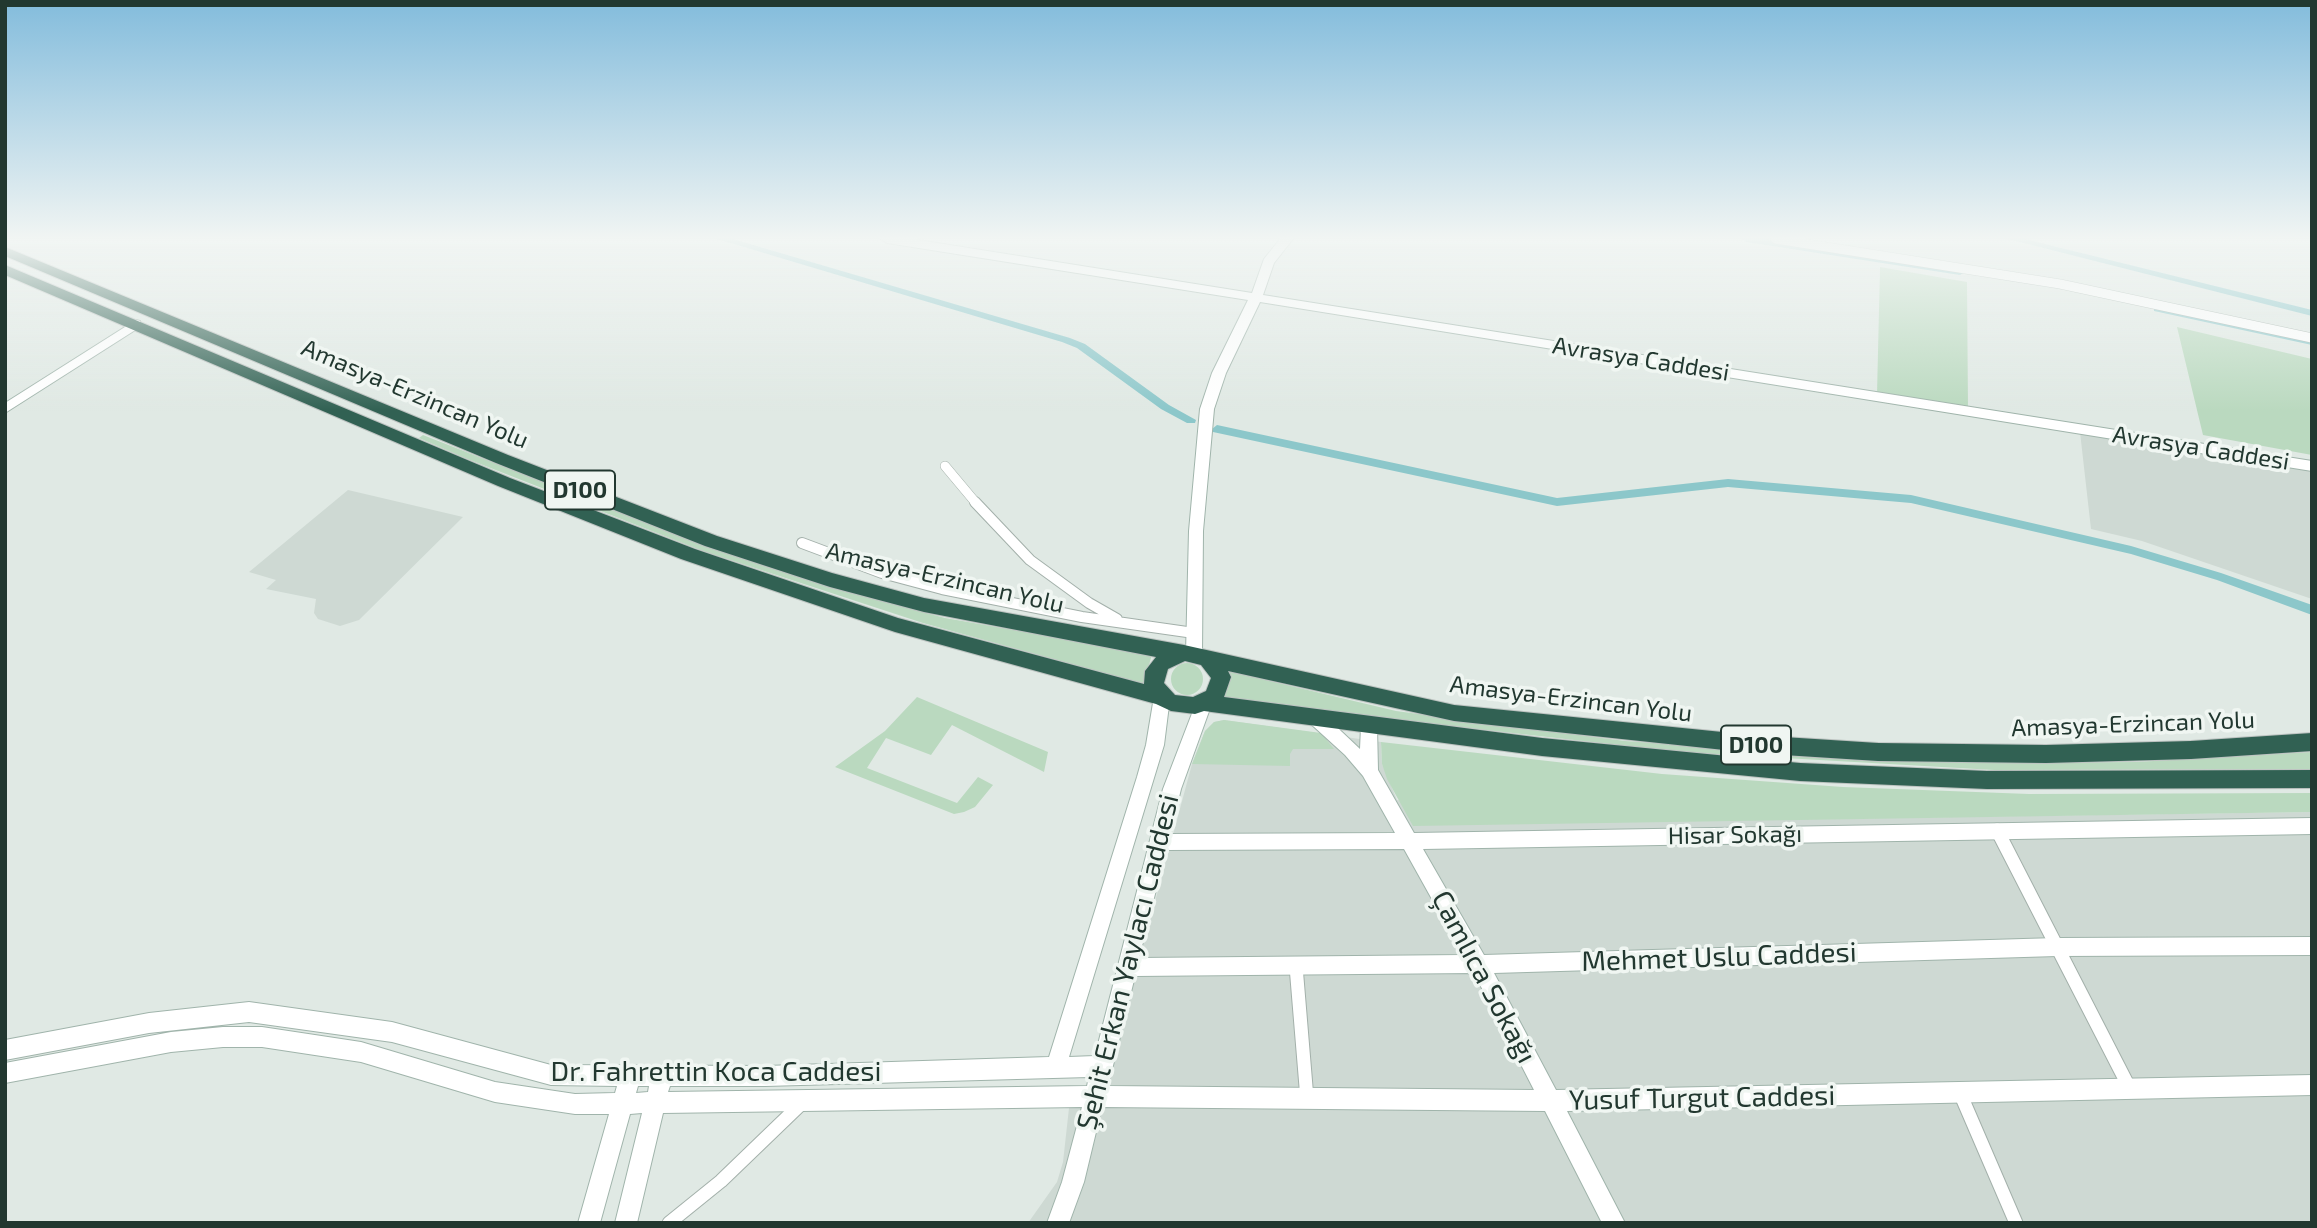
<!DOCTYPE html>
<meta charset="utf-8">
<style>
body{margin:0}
#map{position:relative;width:2317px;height:1228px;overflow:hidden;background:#e0e9e4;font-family:"Exo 2",sans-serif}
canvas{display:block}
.frame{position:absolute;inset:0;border:7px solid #223830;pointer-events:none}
</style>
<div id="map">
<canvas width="2317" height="1228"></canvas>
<div class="frame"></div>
</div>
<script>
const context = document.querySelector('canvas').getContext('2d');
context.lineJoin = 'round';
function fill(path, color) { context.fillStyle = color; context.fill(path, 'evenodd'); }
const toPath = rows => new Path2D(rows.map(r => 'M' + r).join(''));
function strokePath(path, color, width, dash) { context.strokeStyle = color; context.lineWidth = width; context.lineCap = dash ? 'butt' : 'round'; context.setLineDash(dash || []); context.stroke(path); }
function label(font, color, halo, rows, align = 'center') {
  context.font = font + ' "Exo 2",sans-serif'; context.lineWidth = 7; context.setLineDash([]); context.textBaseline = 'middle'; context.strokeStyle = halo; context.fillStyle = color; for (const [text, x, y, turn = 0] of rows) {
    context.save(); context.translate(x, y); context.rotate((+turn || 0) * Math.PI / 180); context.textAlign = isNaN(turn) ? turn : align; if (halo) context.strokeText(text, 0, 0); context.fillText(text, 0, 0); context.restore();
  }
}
const built = toPath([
 [2080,432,2312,471,2312,599,2142,541,2091,529],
 [348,490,463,517,359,620,340,626,318,619,314,613,316,599,266,589,276,580,249,572],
 [1224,720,1381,742,1382,764,1397,800,1593,822,2312,812,2312,1223,1028,1223,1057,1182,1063,1162,1069,1108,1110,1069,1192,764,1205,731,1214,722]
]);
const green = toPath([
 [1880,267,1967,282,1968,408,1877,394],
 [2177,327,2312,359,2312,455,2203,435],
 [423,435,693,541,845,591,945,618,1152,654,1144,684,923,623,703,551,465,458,419,438],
 '1171 679a16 16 0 1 1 32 0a16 16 0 1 1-32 0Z',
 [1228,671,1396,711,1625,741,1910,761,1993,763,2136,762,2312,752,2312,769,1994,770,1680,752,1222,700],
 [917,697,1048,752,1044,772,952,725,931,755,886,738,867,768,957,803,978,777,993,785,975,807,964,812,954,814,835,767,885,731],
 [1224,720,1321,733,1334,749,1293,749,1290,754,1290,766,1192,764,1205,731,1214,722],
 [1381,742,1662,774,1843,787,2029,794,2312,793,2312,812,1413,826,1387,779,1382,764]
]);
const canal = toPath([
 [717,239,733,239,1070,338,1085,344,1169,405,1196,420,1195,423,1187,423,1161,409,1077,348,1062,342,717,239],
 [1742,239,1767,239,1960,269,1965,272,1960,275,1746,242,1742,239],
 [2008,239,2025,239,2312,310,2312,316,2008,239],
 [2157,306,2312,339,2312,345,2154,311,2154,307,2157,306],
 [1217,425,1557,498,1728,479,1911,495,2131,546,2221,573,2312,605,2312,615,2217,580,2131,554,1911,503,1728,487,1557,506,1213,432,1212,429,1217,425]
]);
const streetFar2 = toPath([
 [1776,239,2060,284,2312,338],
 [945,466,976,503]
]);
const streetFar1 = toPath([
 [975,502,1030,560,1089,603,1117,619],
 [802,543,882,573,942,589,1082,617,1194,633]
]);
const street = toPath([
 [1997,830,2129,1087],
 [1296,966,1307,1099],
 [1960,1093,2016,1223],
 [669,1223,721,1181,802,1103]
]);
const secondary = toPath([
 [881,239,912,239,1252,293,1264,259,1280,239,1293,239,1274,263,1263,295,2312,461,2312,471,1260,302,1226,373,1214,409,1203,531,1202,653,1200,657,1194,659,1188,657,1186,653,1189,531,1200,409,1212,373,1248,300,887,243,881,239],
 [136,320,140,321,140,327,5,413,5,403,136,320],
 [1162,690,1168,692,1170,697,1164,745,1069,1057,1095,1056,1163,789,1196,703,1198,698,1204,696,1210,698,1212,703,1181,789,1170,834,1395,833,1363,776,1345,755,1312,725,1310,720,1312,715,1318,713,1324,715,1360,749,1361,727,1363,722,1369,720,1375,722,1377,727,1378,770,1414,833,2312,818,2312,834,1423,849,1484,955,2057,938,2312,937,2312,955,2057,956,1494,973,1556,1090,2312,1075,2312,1095,1567,1111,1625,1223,1602,1223,1545,1111,1102,1107,1084,1182,1069,1223,1047,1223,1062,1182,1082,1107,663,1113,637,1223,615,1223,642,1113,630,1114,600,1223,578,1223,609,1114,575,1114,495,1102,361,1062,262,1047,223,1047,171,1052,5,1083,5,1063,171,1032,223,1027,262,1027,361,1042,495,1082,575,1094,615,1093,617,1086,551,1085,392,1042,249,1022,149,1033,5,1060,5,1040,149,1013,249,1002,392,1022,551,1065,765,1066,1049,1057,1137,777,1146,745,1154,697,1156,692,1162,690],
 [1404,849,1463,955,1139,958,1166,850,1404,849],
 [1474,973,1534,1090,1108,1086,1135,976,1474,973],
 [1089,1077,1087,1086,668,1092,670,1086,765,1086,1089,1077],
 [638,1086,649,1086,648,1092,636,1093,638,1086]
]);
const highway = toPath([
 [5,247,508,455,717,536,832,573,924,598,1184,645,1454,705,1752,735,1878,743,2046,745,2191,741,2312,733,2312,751,2191,759,2046,763,1878,761,1752,753,1454,721,1228,671,1231,677,1224,697,1542,738,1800,763,1987,771,2312,770,2312,788,1987,789,1800,781,1542,756,1204,711,1195,714,1171,711,1156,704,895,632,681,559,498,486,5,275,5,265,510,478,695,549,898,618,1144,684,1145,671,1156,657,924,612,830,587,705,546,496,463,5,256,5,247],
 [1185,661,1201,665,1211,678,1206,691,1193,697,1175,695,1164,683,1168,669,1185,661]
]);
const shields = [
 [580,490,70],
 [1756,745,70]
];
const shieldNames = [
 ["D100",580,490],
 ["D100",1756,745]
];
const streetNames = [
 ["Avrasya Caddesi",1641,359,9],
 ["Amasya-Erzincan Yolu",415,394,23],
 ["Avrasya Caddesi",2201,448,9],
 ["Amasya-Erzincan Yolu",945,578,13],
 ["Amasya-Erzincan Yolu",1571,699,7],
 ["Amasya-Erzincan Yolu",2133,724,-2],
 ["Hisar Sokağı",1735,835,-1]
];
const nearStreetnames = [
 ["Mehmet Uslu Caddesi",1719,957,-2],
 ["Şehit Erkan Yaylacı Caddesi",1128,962,-76],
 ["Çamlıca Sokağı",1484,977,62],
 ["Dr. Fahrettin Koca Caddesi",716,1072],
 ["Yusuf Turgut Caddesi",1702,1098,-1]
];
fill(built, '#ced9d3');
fill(green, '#bad9bf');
fill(canal, '#8cc7ca');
strokePath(streetFar2, '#a3b0aa', 10);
strokePath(streetFar1, '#a3b0aa', 12);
strokePath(street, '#a3b0aa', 15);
strokePath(secondary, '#a0b4ab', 2);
strokePath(highway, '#bdc3c1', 2);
strokePath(streetFar2, '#fff', 9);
strokePath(streetFar1, '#fff', 10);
strokePath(street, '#fff', 13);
fill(secondary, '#fff');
fill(highway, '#316153');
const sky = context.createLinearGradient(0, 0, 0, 411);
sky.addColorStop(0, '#83bcdc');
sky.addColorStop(0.58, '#f1f5f3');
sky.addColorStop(1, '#f1f5f300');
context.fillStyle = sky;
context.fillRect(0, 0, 2317, 411);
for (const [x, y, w] of shields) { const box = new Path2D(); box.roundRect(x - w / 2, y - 19.5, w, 39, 5); context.fillStyle = '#f0f6f2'; context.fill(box); strokePath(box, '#223830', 2); }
label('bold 23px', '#223830', null, shieldNames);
label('24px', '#223830', '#f0f6f2', streetNames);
label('28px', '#223830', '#f0f6f2', nearStreetnames);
</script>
